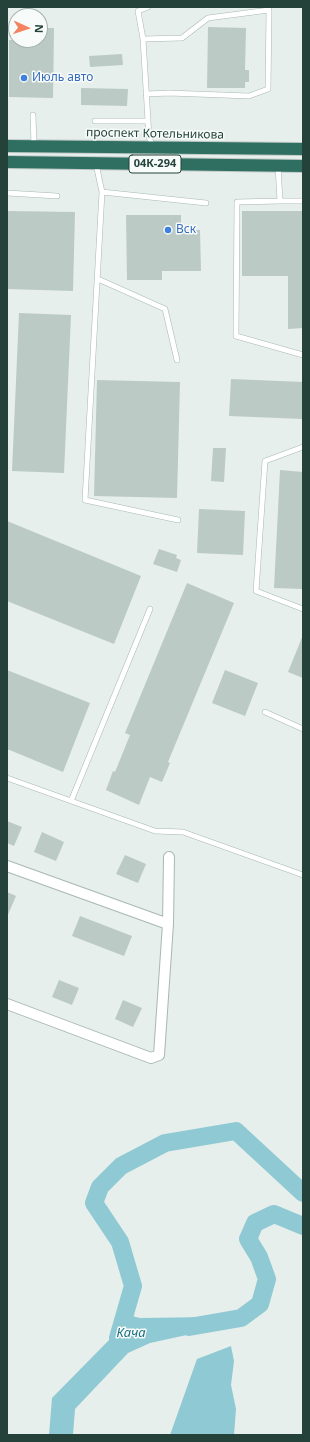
<!DOCTYPE html>
<meta charset="utf-8">
<style>
body{margin:0}
#map{position:relative;width:310px;height:1442px;overflow:hidden;background:#e6efeb;font-family:"Noto Sans",sans-serif}
canvas{display:block}
.frame{position:absolute;inset:0;border:8px solid #24423a;pointer-events:none}
.north{position:absolute;left:8px;top:8px;width:40px;height:40px;box-sizing:border-box;background:#f7fbf9;border:1px solid #a3b1ad;border-radius:50%;rotate:93deg;font-size:11px;font-weight:700;line-height:16px;text-align:center;color:#24423a}
.north::after{content:'';display:block;margin:auto;width:14px;height:18px;background:#f4845f;clip-path:polygon(50% 0,100% 100%,50% 72%,0 100%)}
</style>
<div id="map">
<canvas width="310" height="1442"></canvas>
<div class="frame"></div>
<div class="north">N</div>
</div>
<script>
const context = document.querySelector('canvas').getContext('2d');
context.lineJoin = 'round';
function fill(path, color) { context.fillStyle = color; context.fill(path, 'evenodd'); }
const toPath = rows => new Path2D(rows.map(r => 'M' + r).join(''));
function strokePath(path, color, width, dash) { context.strokeStyle = color; context.lineWidth = width; context.lineCap = dash ? 'butt' : 'round'; context.setLineDash(dash || []); context.stroke(path); }
function label(font, color, halo, rows, align = 'center') {
  context.font = font + ' "Noto Sans",sans-serif'; context.lineWidth = 3; context.setLineDash([]); context.textBaseline = 'middle'; context.strokeStyle = halo; context.fillStyle = color; for (const [text, x, y, turn = 0] of rows) {
    context.save(); context.translate(x, y); context.rotate((+turn || 0) * Math.PI / 180); context.textAlign = isNaN(turn) ? turn : align; if (halo) context.strokeText(text, 0, 0); context.fillText(text, 0, 0); context.restore();
  }
}
const water = toPath([
 [120,1313,140,1318,212,1317,214,1329,150,1343,128,1353,75,1409,73,1435,49,1435,52,1398,112,1337],
 [231,1346,234,1361,231,1385,236,1409,234,1435,170,1435,197,1359]
]);
const river = toPath([
 [189,1327,241,1318,260,1304,267,1279,259,1257,248,1239,255,1223,274,1214,303,1226],
 [118,1338,133,1286,120,1242,94,1203,100,1187,121,1166,165,1143,236,1131,303,1193]
]);
const building = toPath([
 [208,27,246,28,245,70,249,70,249,82,245,82,245,88,207,88],
 [40,28,54,28,53,98,9,97,9,40,40,40],
 [122,54,123,65,90,67,89,56],
 [81,88,128,89,127,106,81,105],
 [7,211,75,212,73,291,7,289],
 [242,211,303,211,303,328,288,329,288,276,242,276],
 [126,215,181,215,181,230,200,230,201,271,162,271,162,280,127,280],
 [19,313,71,315,64,473,12,471],
 [231,379,303,382,303,419,229,416],
 [97,380,180,382,177,498,94,496],
 [213,448,226,448,224,482,211,481],
 [280,470,303,472,303,589,274,588],
 [199,509,245,511,243,555,197,553],
 [7,521,141,576,114,644,7,601],
 [159,549,177,555,176,558,181,560,177,572,153,564],
 [187,583,234,603,168,762,170,763,162,782,150,777,139,805,106,790,113,771,115,772,130,735,125,733],
 [303,635,303,678,288,672],
 [7,670,90,703,63,772,7,749],
 [225,670,258,683,245,716,212,703],
 [7,821,22,827,14,846,7,843],
 [42,832,64,842,56,861,34,852],
 [125,855,146,864,138,883,116,874],
 [7,892,16,896,7,917],
 [80,916,132,936,124,956,72,936],
 [59,980,79,988,72,1005,52,997],
 [123,1000,142,1008,133,1027,115,1019]
]);
const lane = toPath([
 [148,7,138,11,143,39,149,137,153,148],
 [143,39,182,38,208,18,269,10,268,89,249,96,169,93,146,94],
 [33,115,34,146],
 [95,121,148,121],
 [96,164,102,192,206,203],
 [278,166,280,201,303,201],
 [102,192,85,500,178,520],
 [7,193,57,196],
 [280,201,237,202,236,336,303,355],
 [98,279,165,309,177,360],
 [303,447,265,461,256,591,303,609],
 [265,712,303,729],
 [7,778,155,831,183,832,303,875],
 [71,801,150,609]
]);
const street = toPath([
 [7,866,168,924],
 [7,1004,151,1058,159,1055,168,924,169,857]
]);
const highway = toPath([
 [7,146,303,149],
 [7,162,303,166]
]);
const markers = [
 [24,78,4,"#3f7fe0"],
 [168,230,4,"#3f7fe0"]
];
const shields = [
 [155,164,52]
];
const shieldNames = [
 ["04К-294",155,164]
];
const shopNames = [
 ["Июль авто",32,78],
 ["Вск",176,230]
];
const streetNames = [
 ["проспект Котельникова",155,134,1]
];
const waterNames = [
 ["Кача",131,1333]
];
fill(water, '#8ec9d4');
strokePath(river, '#8ec9d4', 18);
fill(building, '#bbcac4');
strokePath(lane, '#a8b8b2', 6);
strokePath(street, '#a8b8b2', 12);
strokePath(highway, '#c2cac8', 14);
strokePath(lane, '#fff', 5);
strokePath(street, '#fff', 10);
strokePath(highway, '#2f6f62', 12);
for (const [x, y, r, color] of markers) { const dot = new Path2D(); dot.arc(x, y, r, 0, 2 * Math.PI); context.fillStyle = color; context.fill(dot); strokePath(dot, '#f7fbf9', 1.5); }
for (const [x, y, w] of shields) { const box = new Path2D(); box.roundRect(x - w / 2, y - 9, w, 18, 3); context.fillStyle = '#f7fbf9'; context.fill(box); strokePath(box, '#24423a', 1); }
label('bold 11px', '#24423a', null, shieldNames);
label('12px', '#366cbe', '#f7fbf9', shopNames, 'left');
label('12px', '#24423a', '#f7fbf9', streetNames);
label('italic 13px', '#1c6f80', '#f7fbf9', waterNames);
</script>
